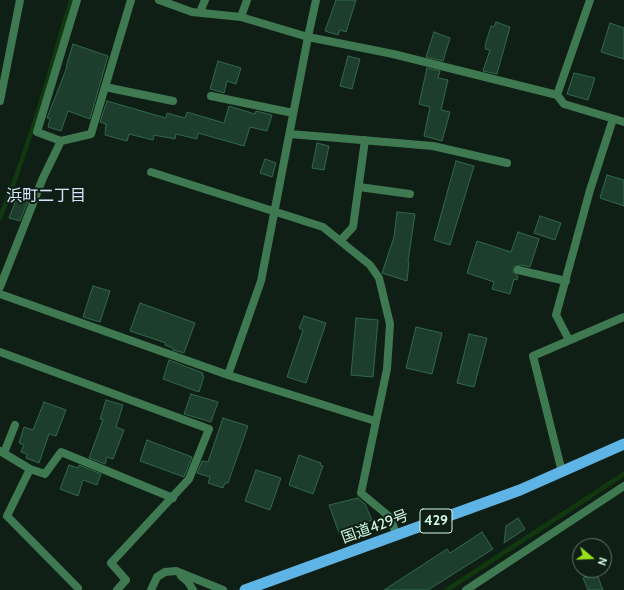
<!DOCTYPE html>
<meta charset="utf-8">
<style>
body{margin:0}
#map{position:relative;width:624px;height:590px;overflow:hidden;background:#0f1f16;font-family:Cabin,sans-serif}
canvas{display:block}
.north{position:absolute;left:572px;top:538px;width:40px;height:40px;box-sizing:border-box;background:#0f1f16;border:1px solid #5d7767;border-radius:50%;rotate:109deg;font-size:11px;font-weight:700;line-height:16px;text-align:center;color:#d2fae1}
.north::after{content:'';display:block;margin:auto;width:14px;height:18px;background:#97e018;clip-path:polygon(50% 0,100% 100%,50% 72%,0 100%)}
</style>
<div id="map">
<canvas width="624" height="590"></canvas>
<div class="north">N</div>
</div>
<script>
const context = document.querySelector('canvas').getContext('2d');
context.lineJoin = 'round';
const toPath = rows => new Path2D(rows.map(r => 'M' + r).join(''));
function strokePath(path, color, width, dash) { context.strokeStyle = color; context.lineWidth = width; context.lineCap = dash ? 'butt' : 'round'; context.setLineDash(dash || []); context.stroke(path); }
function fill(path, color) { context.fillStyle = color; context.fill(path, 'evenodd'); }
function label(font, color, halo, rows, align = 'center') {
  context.font = font + ' Cabin,"Noto Sans JP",sans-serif'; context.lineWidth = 4; context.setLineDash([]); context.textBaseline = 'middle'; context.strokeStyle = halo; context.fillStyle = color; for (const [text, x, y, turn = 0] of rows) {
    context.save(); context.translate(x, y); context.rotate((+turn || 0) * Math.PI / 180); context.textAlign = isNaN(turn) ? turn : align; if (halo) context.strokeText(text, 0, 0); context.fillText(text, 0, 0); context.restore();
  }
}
const stream = toPath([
 [0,218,17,174,39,109,71,0],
 [447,590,624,474]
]);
const building = toPath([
 [336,0,356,0,346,32,340,30,338,35,325,31,336,0],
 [496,22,510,27,497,74,483,71,490,50,485,49,486,42,491,26,494,27,496,22],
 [610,23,624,28,624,59,601,52,610,23],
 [434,32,450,38,443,61,426,57,434,32],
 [73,44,108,56,90,119,68,111,61,131,48,127,50,119,47,118,67,67,66,67,73,44],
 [348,56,360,59,352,89,340,86,348,56],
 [218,61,241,68,236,84,227,81,224,93,210,89,218,61],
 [427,68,440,71,438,78,448,80,441,110,450,112,442,141,424,136,430,107,419,104,427,68],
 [574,73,595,78,588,100,567,94,574,73],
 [107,101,166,118,167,113,185,118,187,112,224,123,229,106,255,114,256,111,272,115,267,131,250,127,244,146,198,133,197,139,176,134,175,139,154,135,153,140,129,134,127,141,105,135,106,124,100,122,107,101],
 [317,143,329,146,324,170,312,168,317,143],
 [265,159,276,163,272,177,260,173,265,159],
 [456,161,474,166,450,245,434,240,456,161],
 [607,175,624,180,624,206,600,198,607,175],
 [19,192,30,196,20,221,9,218,19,192],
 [397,212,415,214,408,261,409,262,407,281,382,273,394,237,397,212],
 [540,216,561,223,555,240,534,233,540,216],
 [518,232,539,239,530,267,521,265,514,267,513,272,518,276,517,280,514,279,510,294,492,289,494,282,467,273,477,241,511,252,518,232],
 [93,286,110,291,100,322,83,317,93,286],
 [140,303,195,323,184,353,173,350,173,348,165,345,166,343,130,331,140,303],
 [304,316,326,323,306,383,287,377,303,330,299,328,304,316],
 [356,318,378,320,373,377,351,375,356,318],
 [416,327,442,333,432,374,406,368,416,327],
 [469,334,487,338,474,387,457,383,469,334],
 [169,360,203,373,202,375,204,376,199,392,163,379,169,360],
 [191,394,218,402,211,422,184,414,191,394],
 [106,400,123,405,116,427,124,430,113,459,107,457,105,464,89,458,103,420,100,419,106,400],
 [44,402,66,410,56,436,49,434,39,463,26,458,27,454,21,452,24,445,19,443,24,427,33,430,44,402],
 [223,418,248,426,228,483,225,483,223,488,208,483,210,477,197,473,202,461,208,462,223,418],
 [147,440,192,457,184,477,140,461,147,440],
 [299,455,321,463,320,465,323,466,313,494,289,485,299,455],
 [69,465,78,468,79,465,101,474,97,485,83,480,78,496,60,489,69,465],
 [256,470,281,478,270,510,245,501,256,470],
 [358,498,365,504,372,520,339,533,329,505,358,498],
 [518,518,525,529,504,543,506,526,518,518],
 [482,532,493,549,428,590,384,590,447,549,450,553,482,532],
 [596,572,603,590,588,590,583,578,596,572]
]);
const minor = toPath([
 [159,0,192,12,241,17,308,37,393,54,557,95,564,104,624,122],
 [200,12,205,0],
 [241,17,247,0],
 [105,87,173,101],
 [557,95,590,0],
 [211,96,293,113],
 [0,101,20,0],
 [290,134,433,146,507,163],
 [61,141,37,132,77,0],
 [151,172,323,227,370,265,379,278,390,324,387,369,361,493,391,518,396,535],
 [359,187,410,194],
 [341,240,353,227,365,140],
 [518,270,566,281],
 [0,287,43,178,61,141,91,134,131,0],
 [0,294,228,375,261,281,308,37,316,0],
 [569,340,556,315,590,190,613,119],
 [0,352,209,429,189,479,111,563,126,580,117,590],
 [228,375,375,421],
 [0,451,30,469,7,516,78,588],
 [4,453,15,425],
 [30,469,45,474,61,452,173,498],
 [562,472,533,356,624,317],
 [181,576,188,582,193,590],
 [151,590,157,577,165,572,176,571,223,590],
 [466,590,624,486]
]);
const trunk = toPath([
 [245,590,520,490,624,444]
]);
const shields = [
 [436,521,32]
];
const shieldNames = [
 ["429",436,521]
];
const streetNames = [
 ["国道429号",375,527,-20]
];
const neighbourhoodNames = [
 ["浜町二丁目",46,196]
];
strokePath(stream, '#12390e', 4.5);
fill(building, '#1d3e2c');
strokePath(building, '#31684b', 1);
strokePath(minor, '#3f7951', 8);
strokePath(trunk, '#5fb4e6', 11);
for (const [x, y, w] of shields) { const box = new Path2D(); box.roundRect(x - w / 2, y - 12, w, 24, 3); context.fillStyle = '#0f1f16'; context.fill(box); strokePath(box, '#d2fae1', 1); }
label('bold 14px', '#d2fae1', null, shieldNames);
label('15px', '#d2fae1', '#0f1f16', streetNames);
label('16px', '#d4e2fa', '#0f1f16', neighbourhoodNames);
</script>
